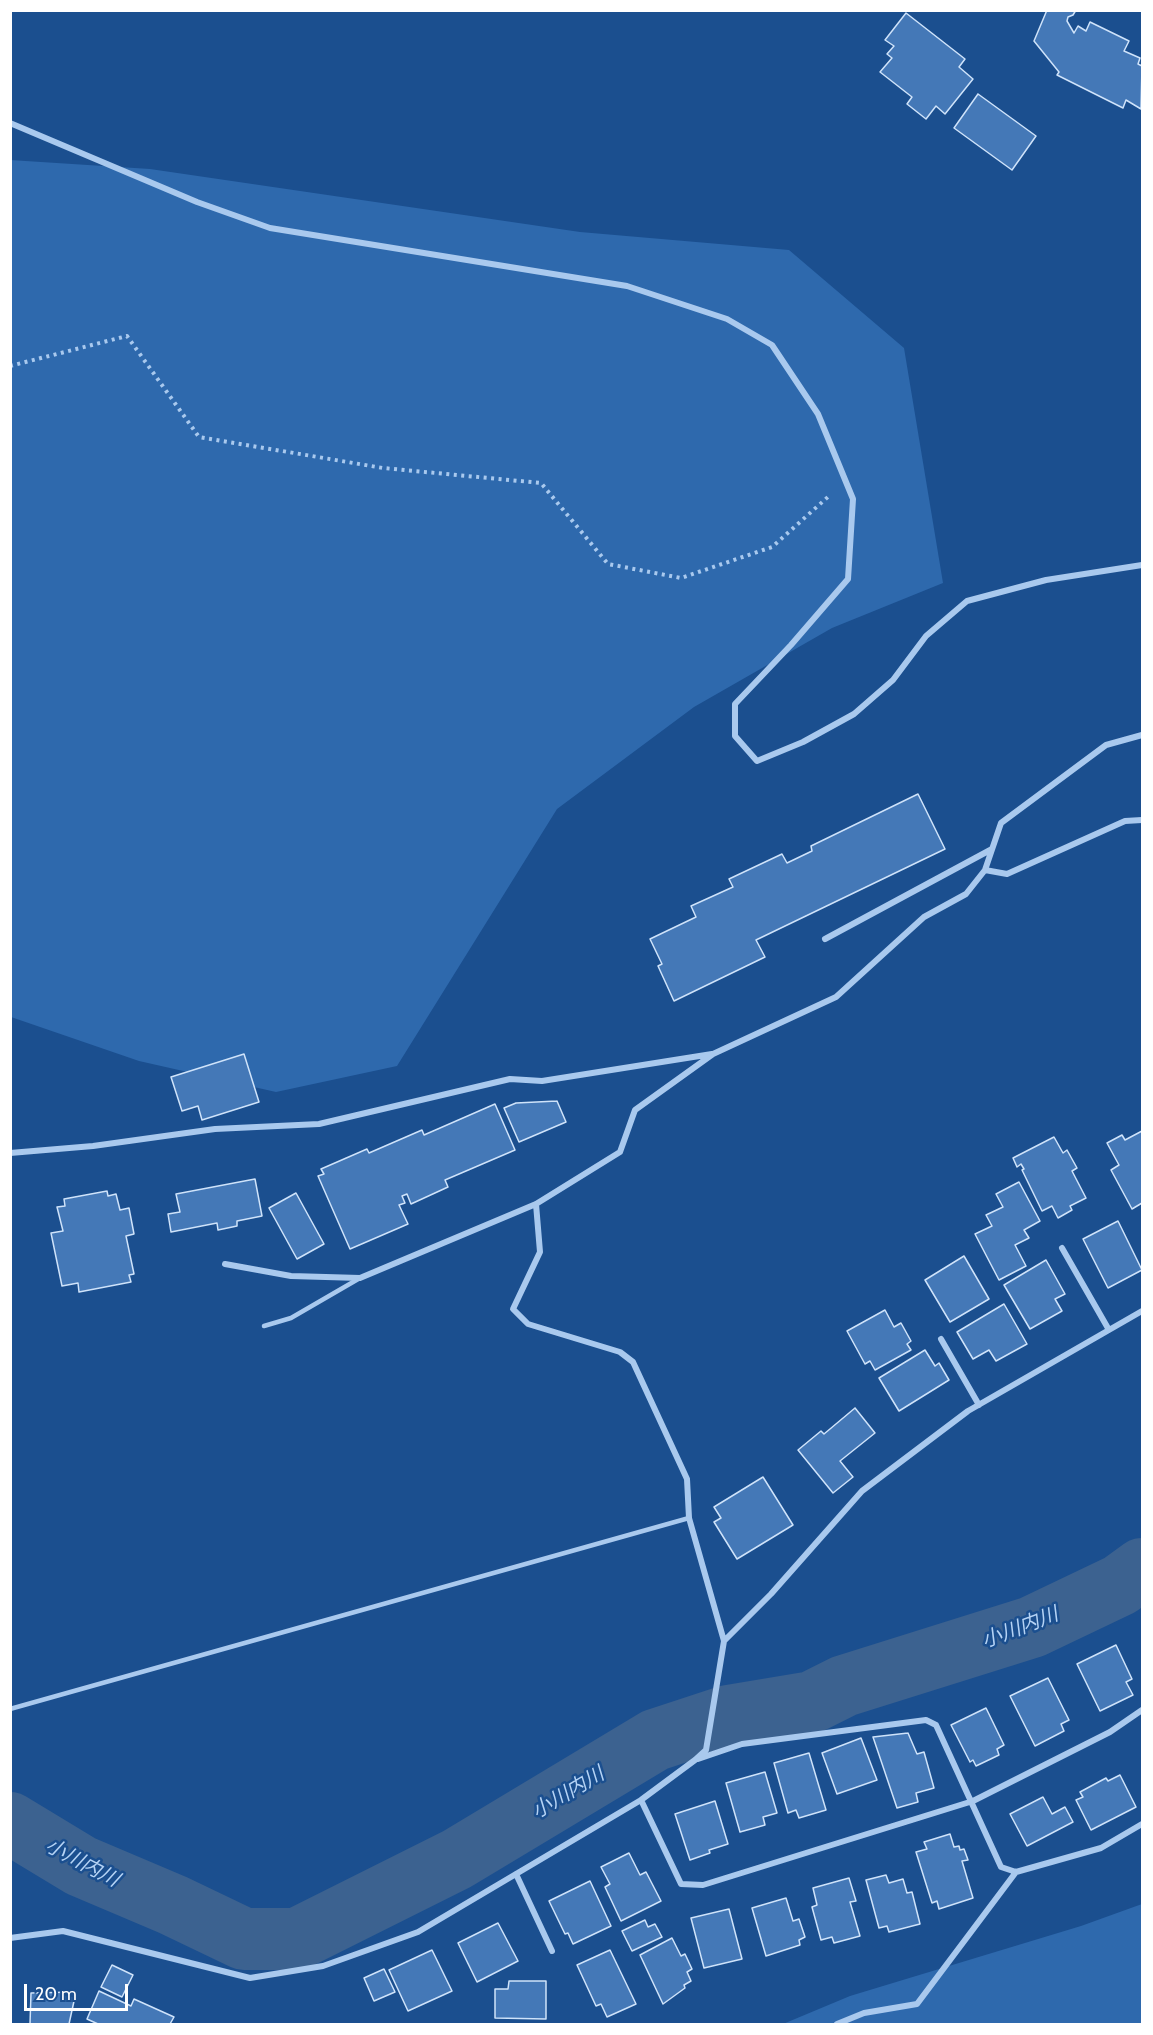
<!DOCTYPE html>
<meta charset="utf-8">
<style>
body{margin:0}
#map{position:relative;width:1153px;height:2035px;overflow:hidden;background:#1b4f8f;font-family:Cabin,sans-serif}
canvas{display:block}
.frame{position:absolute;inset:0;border:12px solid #fff;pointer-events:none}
.scale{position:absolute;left:24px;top:1984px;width:104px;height:27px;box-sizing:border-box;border:3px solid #fff;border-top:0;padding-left:8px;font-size:18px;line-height:21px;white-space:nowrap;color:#fff;-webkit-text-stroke:4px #1b4f8f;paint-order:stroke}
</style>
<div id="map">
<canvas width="1153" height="2035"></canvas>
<div class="frame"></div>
<div class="scale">20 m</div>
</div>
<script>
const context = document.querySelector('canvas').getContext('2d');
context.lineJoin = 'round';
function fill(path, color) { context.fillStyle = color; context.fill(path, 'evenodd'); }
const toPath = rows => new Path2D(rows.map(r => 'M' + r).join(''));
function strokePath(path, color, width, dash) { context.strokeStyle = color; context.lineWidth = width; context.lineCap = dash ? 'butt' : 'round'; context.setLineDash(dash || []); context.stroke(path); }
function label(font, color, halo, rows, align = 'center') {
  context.font = font + ' Cabin,"Noto Sans JP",sans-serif'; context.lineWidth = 5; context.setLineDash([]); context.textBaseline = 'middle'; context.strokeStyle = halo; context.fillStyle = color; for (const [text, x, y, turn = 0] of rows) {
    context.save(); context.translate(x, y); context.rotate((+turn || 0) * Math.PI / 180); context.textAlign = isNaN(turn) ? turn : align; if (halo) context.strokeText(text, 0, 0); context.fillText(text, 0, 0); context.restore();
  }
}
const green = toPath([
 [10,160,150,169,580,232,789,250,904,348,943,583,832,628,694,707,557,809,397,1066,276,1092,139,1061,11,1017],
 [1142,1904,1142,2024,783,2024,850,1996,1081,1926]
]);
const river = toPath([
 [10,1823,81,1866,173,1905,244,1939,297,1939,457,1859,655,1740,728,1716,812,1702,844,1686,1032,1627,1120,1585,1142,1569]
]);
const building = toPath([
 [1047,10,1076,10,1073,15,1068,17,1067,21,1074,33,1078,26,1086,31,1090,22,1129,41,1124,51,1140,58,1138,64,1142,66,1141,109,1126,100,1123,108,1057,75,1059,72,1034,41,1047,10],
 [906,13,965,59,959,67,973,79,945,114,936,106,926,119,907,104,912,97,880,72,892,58,887,54,894,46,885,40,906,13],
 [978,94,1036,136,1012,170,954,128,978,94],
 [918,794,945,849,756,940,765,957,674,1001,658,966,662,964,650,939,696,917,691,906,733,887,729,879,782,854,787,863,812,851,811,846,918,794],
 [244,1054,259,1102,202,1120,198,1106,182,1111,171,1077,244,1054],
 [557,1101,566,1122,519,1142,504,1108,516,1103,557,1101],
 [495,1104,515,1150,445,1180,448,1187,411,1204,407,1194,402,1196,405,1203,399,1205,408,1224,350,1249,318,1176,324,1174,321,1169,367,1149,369,1153,422,1130,424,1135,495,1104],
 [1142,1131,1142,1203,1132,1209,1111,1170,1119,1165,1107,1143,1122,1135,1125,1140,1142,1131],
 [1054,1137,1063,1153,1067,1150,1077,1168,1072,1171,1086,1198,1070,1206,1072,1210,1058,1218,1052,1206,1042,1211,1022,1170,1024,1169,1021,1164,1017,1167,1013,1158,1054,1137],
 [255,1179,262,1216,237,1221,237,1226,218,1230,217,1223,171,1232,168,1214,180,1212,176,1194,255,1179],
 [1019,1182,1040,1221,1024,1230,1029,1238,1015,1245,1026,1266,999,1280,975,1234,992,1226,986,1215,1003,1207,996,1194,1019,1182],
 [107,1191,108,1196,116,1194,120,1210,129,1208,134,1234,126,1236,134,1274,129,1275,131,1282,79,1292,78,1283,62,1286,51,1233,63,1231,57,1207,65,1206,64,1199,107,1191],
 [296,1193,324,1244,297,1259,269,1208,296,1193],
 [1118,1221,1142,1270,1108,1288,1083,1239,1118,1221],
 [964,1256,989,1299,950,1322,925,1280,964,1256],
 [1046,1260,1065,1294,1055,1299,1062,1311,1030,1329,1004,1285,1046,1260],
 [1004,1304,1027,1344,996,1361,989,1350,973,1359,957,1332,1004,1304],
 [885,1310,894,1327,901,1323,911,1341,907,1344,911,1350,875,1370,870,1361,865,1364,847,1331,885,1310],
 [925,1350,935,1366,939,1363,949,1380,899,1411,879,1378,925,1350],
 [855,1408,875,1433,840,1461,853,1477,833,1493,798,1450,821,1431,824,1434,855,1408],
 [763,1477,793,1525,737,1559,714,1522,721,1518,714,1507,763,1477],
 [1116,1645,1132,1679,1126,1682,1133,1695,1100,1711,1077,1664,1116,1645],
 [1048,1678,1069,1720,1061,1724,1064,1731,1035,1746,1010,1696,1048,1678],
 [986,1708,1004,1745,997,1749,999,1755,976,1766,973,1760,970,1762,951,1725,986,1708],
 [908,1733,917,1754,924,1752,934,1788,916,1793,918,1802,897,1808,873,1737,908,1733],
 [861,1738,877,1780,837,1794,822,1753,861,1738],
 [809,1753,826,1810,799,1818,796,1810,788,1813,774,1763,809,1753],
 [765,1772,777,1813,763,1817,765,1825,740,1832,726,1783,765,1772],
 [1120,1775,1136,1807,1091,1830,1076,1800,1083,1797,1080,1792,1106,1778,1108,1781,1120,1775],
 [1043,1797,1052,1814,1065,1807,1073,1822,1027,1846,1010,1814,1043,1797],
 [715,1801,728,1844,709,1850,710,1853,690,1860,675,1814,715,1801],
 [950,1834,954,1847,959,1846,960,1850,964,1849,968,1860,962,1861,973,1898,939,1909,937,1901,932,1903,916,1852,927,1849,924,1842,950,1834],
 [629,1853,640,1875,646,1872,661,1901,621,1921,605,1887,610,1884,601,1867,629,1853],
 [886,1875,889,1883,903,1879,907,1893,912,1892,920,1924,889,1932,887,1926,879,1928,866,1880,886,1875],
 [849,1878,856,1901,850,1902,860,1936,834,1943,832,1937,821,1940,812,1907,817,1905,813,1888,849,1878],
 [590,1881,611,1926,573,1944,568,1933,565,1934,549,1901,590,1881],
 [786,1898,793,1921,799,1919,805,1937,799,1940,800,1945,766,1956,752,1908,786,1898],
 [729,1909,742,1959,704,1968,691,1918,729,1909],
 [645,1920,648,1927,655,1924,662,1937,632,1951,622,1931,645,1920],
 [498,1923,518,1961,477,1982,458,1943,498,1923],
 [672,1938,681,1956,685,1954,692,1969,687,1972,691,1981,684,1985,685,1988,663,2004,640,1955,672,1938],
 [432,1950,452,1991,408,2011,389,1970,432,1950],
 [610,1950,636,2004,607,2017,601,2004,596,2006,577,1965,610,1950],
 [112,1965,133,1975,122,1997,101,1987,112,1965],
 [384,1969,395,1992,374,2001,364,1978,384,1969],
 [509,1981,546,1981,546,2019,495,2018,495,1989,508,1989,509,1981],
 [99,1991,131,2006,134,1999,174,2017,170,2024,98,2024,87,2019,99,1991],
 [76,1992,69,2024,30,2024,31,1993,76,1992]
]);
const path = toPath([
 [10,366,127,336,199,437,383,468,541,483,608,564,681,578,772,547,829,496]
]);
const lane = toPath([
 [264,1326,291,1318,360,1278],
 [10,1709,689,1518]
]);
const street = toPath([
 [10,123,197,202,270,228,627,286,727,319,772,345,818,414,853,499,848,579,791,645,735,704,735,736,757,761,803,742,854,714,893,680,926,636,967,601,1046,580,1142,565],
 [985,870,1007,874,1125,821,1142,820],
 [825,939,992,849],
 [10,1153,93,1146,215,1129,319,1124,510,1079,542,1081,712,1054],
 [536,1204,540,1252,513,1309,528,1324,620,1352,633,1362,687,1479,689,1518,724,1641],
 [1062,1248,1109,1330],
 [225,1264,291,1276,360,1278,536,1204,620,1152,635,1110,713,1054,836,997,924,917,966,894,985,870,1001,823,1106,745,1142,735],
 [941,1339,979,1405],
 [698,1759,742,1744,926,1720,936,1725,1001,1867,1016,1872,1101,1848,1142,1824],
 [641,1800,681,1884,703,1885,973,1801,1110,1732,1142,1710],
 [516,1874,552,1951],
 [10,1938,63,1931,250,1978,323,1966,418,1932,641,1800,695,1760,706,1750,724,1641,771,1594,862,1491,968,1411,1142,1311],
 [837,2024,864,2013,917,2004,1016,1872]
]);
const waterNames = [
 ["小川内川",1020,1628,-21],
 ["小川内川",568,1793,-31],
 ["小川内川",82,1863,28]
];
fill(green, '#2e69ad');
strokePath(river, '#3c6290', 62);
fill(building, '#4478b7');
strokePath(building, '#cfe3fa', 1.5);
strokePath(path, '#a9c9ee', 4, [3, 4.5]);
strokePath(lane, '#a9c9ee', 4.5);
strokePath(street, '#a9c9ee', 6);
label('italic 20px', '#b5d3f5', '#1b4f8f', waterNames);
</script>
